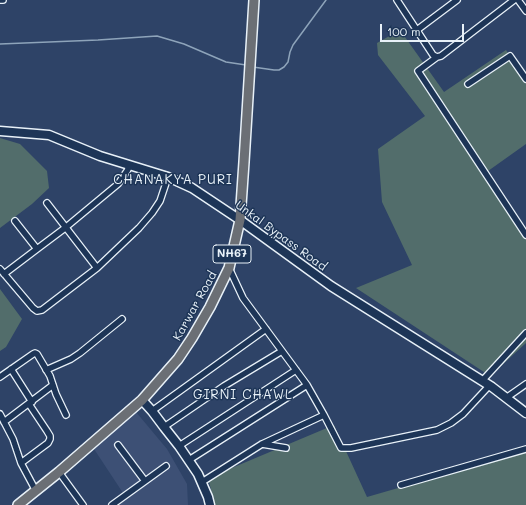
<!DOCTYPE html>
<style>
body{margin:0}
#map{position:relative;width:526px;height:505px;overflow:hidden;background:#2e4367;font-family:Mali,sans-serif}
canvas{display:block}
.scale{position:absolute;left:380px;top:24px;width:84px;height:18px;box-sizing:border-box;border:2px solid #e8f1f8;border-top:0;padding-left:5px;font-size:12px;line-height:14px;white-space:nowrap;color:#e8f1f8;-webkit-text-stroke:3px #1d3557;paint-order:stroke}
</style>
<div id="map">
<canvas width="526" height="505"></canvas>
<div class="scale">100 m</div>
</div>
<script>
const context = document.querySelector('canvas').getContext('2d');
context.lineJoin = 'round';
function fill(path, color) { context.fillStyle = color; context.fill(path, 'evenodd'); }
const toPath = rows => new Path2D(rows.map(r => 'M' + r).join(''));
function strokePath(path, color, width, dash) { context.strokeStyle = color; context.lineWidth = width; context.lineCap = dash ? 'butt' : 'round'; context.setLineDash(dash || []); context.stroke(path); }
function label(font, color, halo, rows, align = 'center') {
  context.font = font + ' Mali,sans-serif'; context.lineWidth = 3; context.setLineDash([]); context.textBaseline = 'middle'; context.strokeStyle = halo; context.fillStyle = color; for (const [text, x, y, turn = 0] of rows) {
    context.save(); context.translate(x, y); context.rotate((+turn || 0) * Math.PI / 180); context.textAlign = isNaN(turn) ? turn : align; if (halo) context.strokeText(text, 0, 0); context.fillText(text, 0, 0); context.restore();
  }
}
const built = toPath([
 [136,412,167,449,187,484,188,505,110,505,123,493,94,449]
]);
const green = toPath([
 [400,30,444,92,506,50,526,80,526,144,488,171,491,178,526,234,526,343,490,376,356,288,412,265,382,202,378,149,425,116,378,55,377,43],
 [0,138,20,144,47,171,49,188,32,204,0,228],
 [0,289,22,319,6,347,0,351],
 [334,425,367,497,526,451,526,505,215,505,208,478]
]);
const stream = toPath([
 [0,44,98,40,157,36,184,44,226,62,246,65],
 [253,67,274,70,279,70,284,67,288,62,290,52,293,45,326,0]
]);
const minor = toPath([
 [0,0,3,0],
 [397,0,433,55,437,57,441,56,514,0],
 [518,0,526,11],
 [417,30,457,0],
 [437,57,418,71,526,235],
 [468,84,510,56,526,79],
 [47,203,97,268],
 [15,221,37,249,65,228,118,184,127,171,130,165],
 [229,268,243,298,307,385,324,415,341,448,351,448,437,430,451,423,463,414,489,386],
 [0,269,33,308,37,311,42,310,97,268,139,228,152,213,160,201,168,177],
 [4,274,37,249],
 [11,369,32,402],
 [46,370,71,359,80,353,122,319],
 [0,377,33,354,35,353,37,354,50,376,56,394,66,415],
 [482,381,526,333],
 [506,398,526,384],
 [152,411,266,329],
 [0,414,13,439,21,463,36,491],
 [4,422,53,385],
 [164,427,224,386,282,351],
 [262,444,286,448],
 [118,445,145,481],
 [179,446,296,370],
 [189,460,307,385],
 [21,463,48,443,50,439,50,436,47,431,29,404],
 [59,472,83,505],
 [202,482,262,444,324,415],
 [401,485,526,449],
 [112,505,166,466]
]);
const secondary = toPath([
 [0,131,49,135,100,156,168,177,192,188,240,220,331,286,492,387,526,413],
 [142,400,152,411,164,427,179,446,198,474,208,497,210,505]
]);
const trunk = toPath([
 [18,505,59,472,142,400,178,359,192,338,210,307,229,268,240,220,244,162,254,0]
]);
const shields = [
 [232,254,38]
];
const shieldNames = [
 ["NH67",232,254]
];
const streetNames = [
 ["Unkal Bypass Road",281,236,36],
 ["Karwar Road",195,306,-61]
];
const neighbourhoodNames = [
 ["CHANAKYA PURI",173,180],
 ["GIRNI CHAWL",243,395]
];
fill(built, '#3d5075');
fill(green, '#526d6b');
strokePath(stream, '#8ea4ba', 1.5);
strokePath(minor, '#e8f1f8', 8);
strokePath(secondary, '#e8f1f8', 11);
strokePath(trunk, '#e8f1f8', 12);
strokePath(minor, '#1d3557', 5.5);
strokePath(secondary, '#1d3557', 8);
strokePath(trunk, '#6b6f75', 9);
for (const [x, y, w] of shields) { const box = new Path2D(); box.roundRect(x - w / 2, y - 9, w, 18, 3); context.fillStyle = '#1d3557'; context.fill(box); strokePath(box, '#e8f1f8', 1); }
label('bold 11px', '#e8f1f8', null, shieldNames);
label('12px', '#e8f1f8', '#1d3557', streetNames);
context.letterSpacing = '1px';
label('13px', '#e8f1f8', '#1d3557', neighbourhoodNames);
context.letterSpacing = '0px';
</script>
